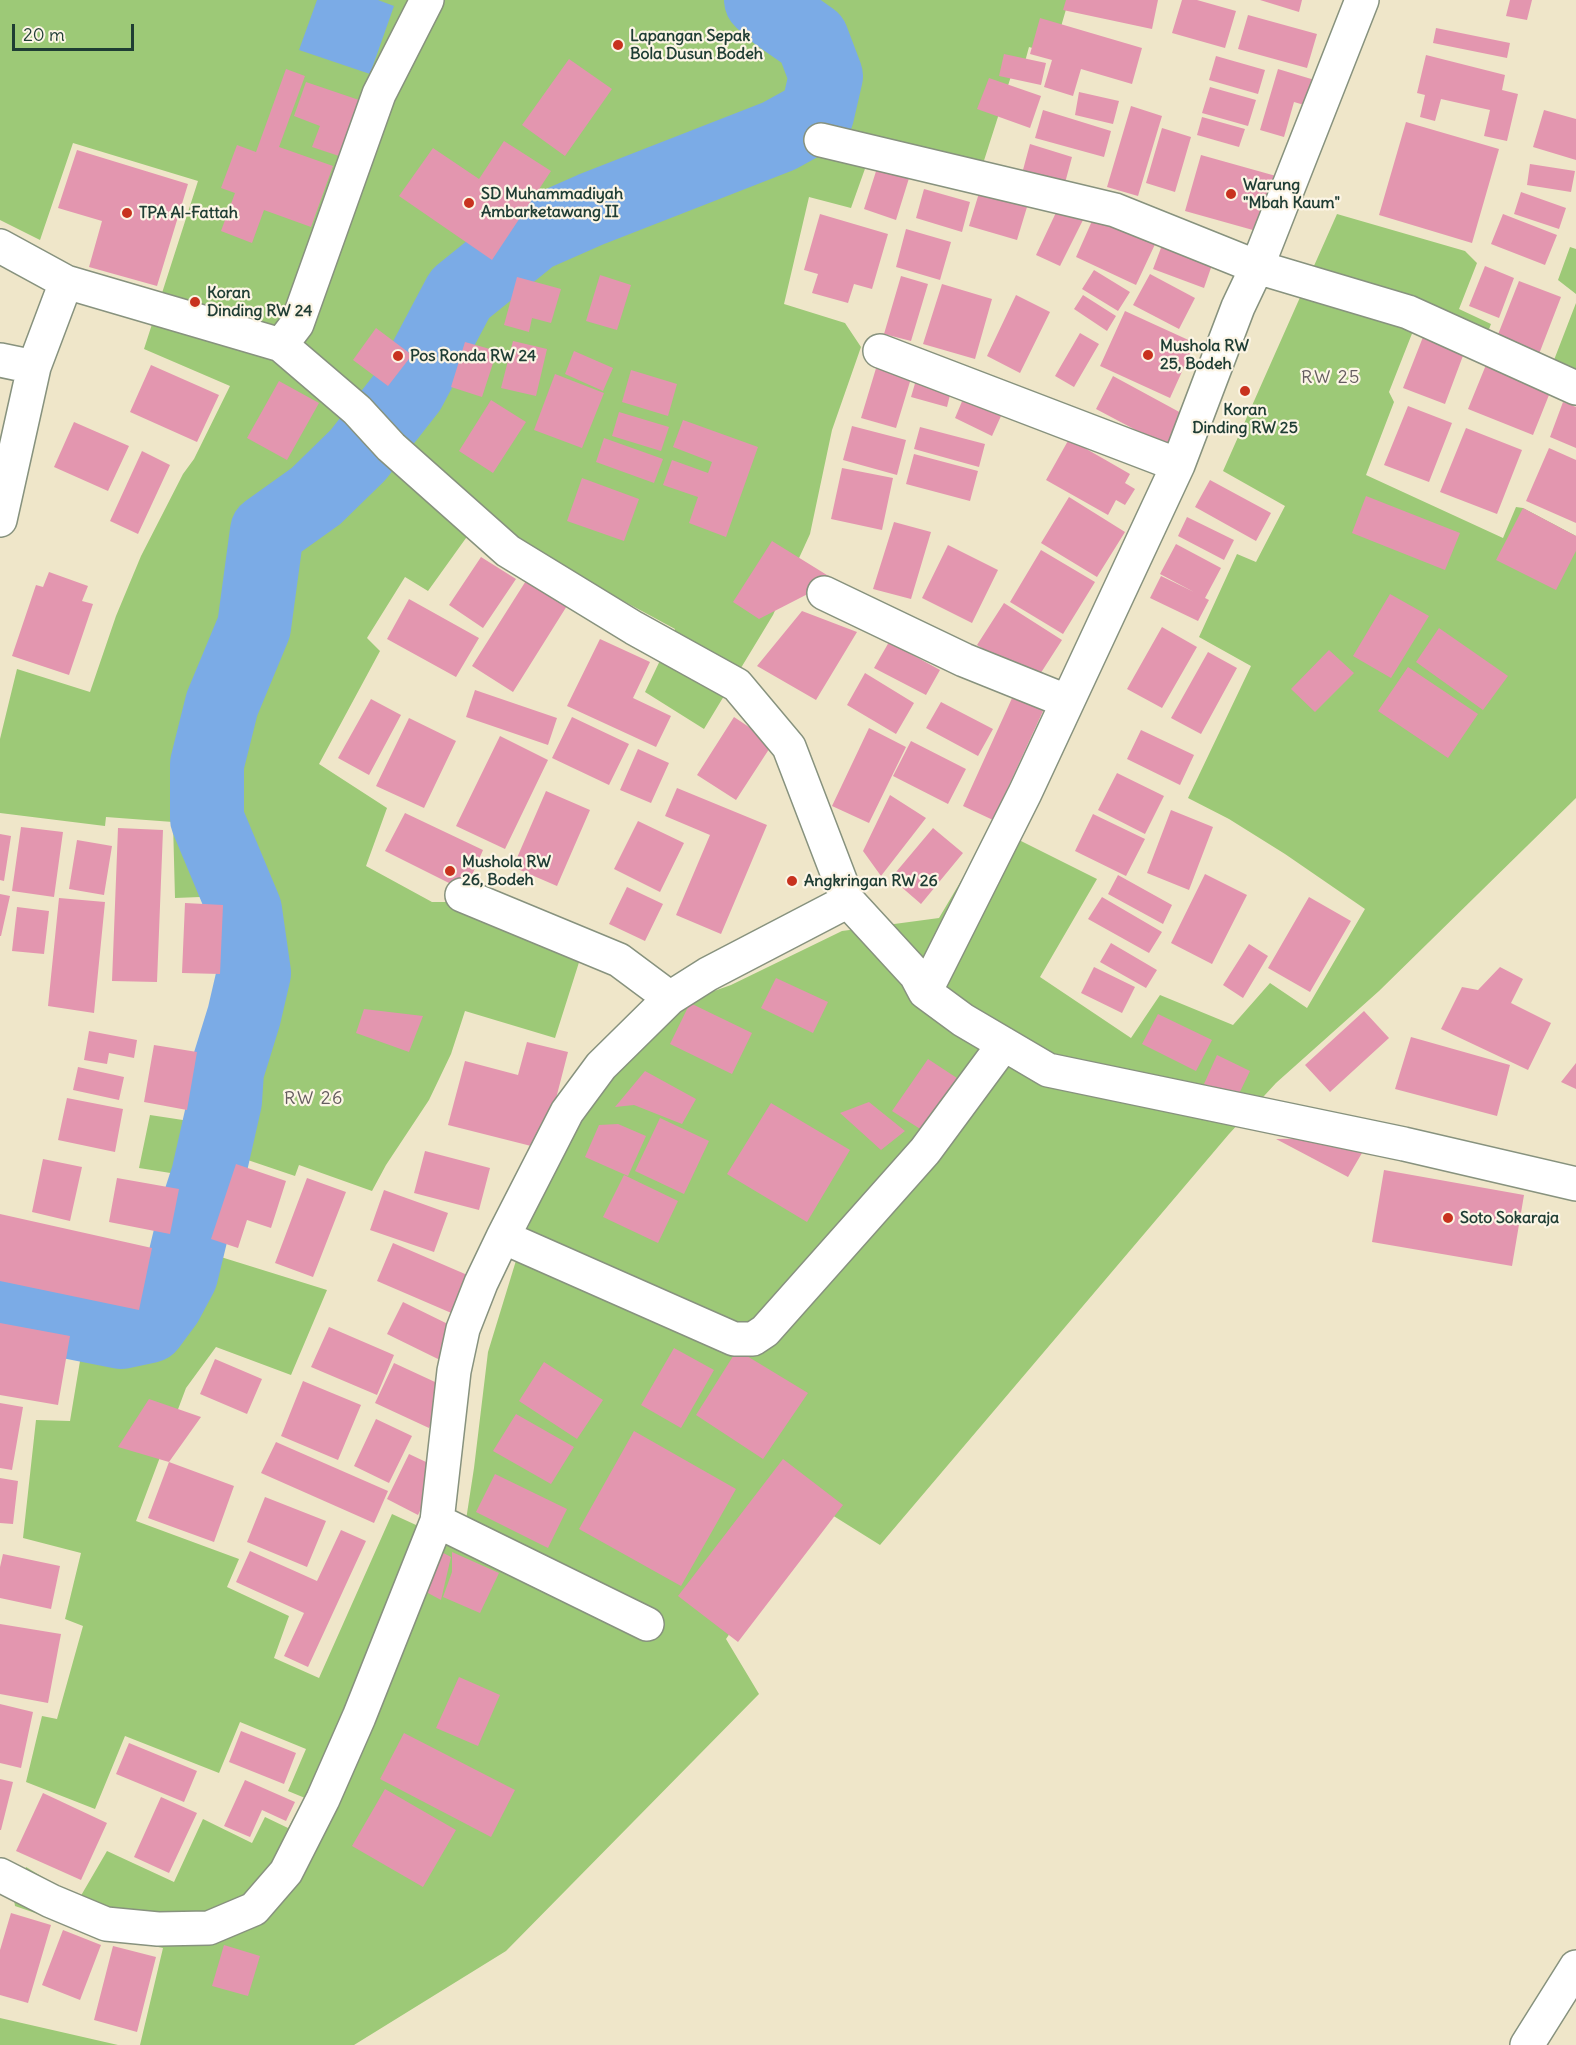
<!DOCTYPE html>
<style>
body{margin:0}
#map{position:relative;width:1576px;height:2045px;overflow:hidden;background:#efe6c9;font-family:Delius,sans-serif}
canvas{display:block}
.scale{position:absolute;left:12px;top:24px;width:122px;height:27px;box-sizing:border-box;border:3px solid #1f3d34;border-top:0;padding-left:8px;font-size:18px;line-height:21px;white-space:nowrap;color:#1f3d34;-webkit-text-stroke:4px #fcf5e5;paint-order:stroke}
</style>
<div id="map">
<canvas width="1576" height="2045"></canvas>
<div class="scale">20 m</div>
</div>
<script>
const context = document.querySelector('canvas').getContext('2d');
context.lineJoin = 'round';
function fill(path, color) { context.fillStyle = color; context.fill(path, 'evenodd'); }
const toPath = rows => new Path2D(rows.map(r => 'M' + r).join(''));
function strokePath(path, color, width, dash) { context.strokeStyle = color; context.lineWidth = width; context.lineCap = dash ? 'butt' : 'round'; context.setLineDash(dash || []); context.stroke(path); }
function label(font, color, halo, rows, align = 'center') {
  context.font = font + ' Delius,sans-serif'; context.lineWidth = 4.5; context.setLineDash([]); context.textBaseline = 'middle'; context.strokeStyle = halo; context.fillStyle = color; for (const [text, x, y, turn = 0] of rows) {
    context.save(); context.translate(x, y); context.rotate((+turn || 0) * Math.PI / 180); context.textAlign = isNaN(turn) ? turn : align; if (halo) context.strokeText(text, 0, 0); context.fillText(text, 0, 0); context.restore();
  }
}
const green = toPath([
 [0,0,1082,0,1067,6,1053,54,1029,47,1023,69,1013,70,980,173,872,149,851,208,809,197,784,304,845,323,861,347,832,430,810,534,773,615,704,729,645,692,675,629,531,551,487,517,466,538,428,591,405,577,367,638,380,651,319,764,387,808,366,866,432,902,453,902,581,956,555,1038,465,1011,451,1054,429,1100,386,1165,372,1191,299,1165,295,1176,230,1154,221,1181,139,1168,150,1115,196,1122,200,1114,207,1053,224,1017,232,993,232,908,225,896,175,898,173,822,106,817,105,826,0,813,0,739,17,669,90,692,116,616,141,556,183,474,194,459,230,386,144,349,198,181,73,143,40,240,0,220],
 [1337,214,1465,251,1477,263,1459,309,1491,324,1480,353,1415,326,1389,392,1394,402,1366,475,1503,538,1516,507,1523,508,1576,536,1576,798,1379,991,1276,1083,1229,1134,880,1545,816,1505,726,1639,759,1694,506,1951,354,2045,140,2045,163,1948,99,1935,15,1906,13,1894,26,1867,79,1899,107,1851,174,1882,203,1819,252,1843,265,1817,288,1828,305,1798,288,1791,306,1749,240,1722,219,1773,125,1736,95,1809,26,1782,42,1716,57,1719,83,1626,65,1619,81,1553,23,1538,36,1420,70,1421,84,1337,108,1343,146,1344,166,1332,191,1291,208,1253,327,1290,291,1375,216,1347,186,1388,136,1521,239,1559,227,1587,289,1616,274,1658,319,1678,392,1514,462,1546,474,1468,488,1352,522,1241,574,1123,665,1017,700,996,731,985,842,931,939,918,993,827,1097,879,1040,977,1131,1038,1160,995,1233,1025,1270,983,1307,1008,1365,909,1285,854,1229,819,1188,798,1251,666,1199,637,1237,554,1256,562,1285,506,1223,471],
 [1570,247,1576,249,1576,294,1558,280],
 [1576,303,1576,369,1554,360],
 [0,2018,118,2045,0,2045]
]);
const water = toPath([
 [317,0,378,0,394,6,370,74,299,50]
]);
const river = toPath([
 [0,1308,121,1332,149,1326,166,1303,181,1275,196,1213,208,1176,225,1101,227,1071,244,1016,254,973,245,910,207,819,207,764,222,704,254,627,267,531,316,496,358,455,409,390,460,294,533,235,592,209,779,136,817,115,826,76,812,39,779,16,761,0]
]);
const building = toPath([
 [1066,0,1158,0,1152,29,1063,10],
 [1182,0,1197,0,1236,11,1225,48,1172,33],
 [1260,0,1302,0,1299,12],
 [1510,0,1532,0,1527,20,1506,16],
 [1248,15,1317,34,1307,68,1238,49],
 [1040,18,1142,48,1132,84,1081,69,1073,96,1044,87,1052,60,1030,54],
 [1436,28,1510,43,1507,58,1433,43],
 [1004,54,1046,63,1041,85,999,76],
 [1426,55,1505,75,1502,90,1518,94,1507,141,1484,136,1490,110,1441,99,1435,121,1420,117,1425,95,1417,93],
 [1216,56,1265,70,1258,94,1209,80],
 [569,59,612,89,565,156,522,125],
 [286,69,305,76,279,147,333,166,311,227,264,210,252,243,221,231,235,193,221,188,237,145,256,152],
 [1278,69,1318,81,1311,107,1294,102,1284,137,1260,130],
 [989,78,1041,96,1030,128,977,109],
 [306,82,359,100,339,156,312,147,320,126,294,116],
 [1210,87,1256,100,1248,126,1202,113],
 [1079,92,1119,101,1113,124,1075,115],
 [1131,106,1162,116,1138,196,1107,187],
 [1043,110,1111,131,1104,157,1035,138],
 [1544,110,1576,119,1576,160,1533,147],
 [1202,117,1245,129,1239,147,1197,135],
 [1406,122,1499,149,1472,243,1379,215],
 [1162,128,1191,137,1175,192,1146,183],
 [504,141,551,171,492,260,399,196,433,148,479,179],
 [1030,144,1072,157,1062,194,1020,181],
 [77,150,188,184,157,286,89,267,102,221,58,208],
 [1201,155,1276,176,1260,232,1185,211],
 [1530,164,1575,171,1571,192,1527,185],
 [878,165,910,175,896,220,864,209],
 [924,189,970,202,962,232,916,218],
 [1521,192,1566,208,1559,229,1514,214],
 [979,193,1027,207,1017,240,969,226],
 [1060,204,1085,216,1060,266,1036,255],
 [1096,212,1157,240,1136,285,1076,257],
 [820,214,888,234,872,289,854,284,848,303,812,293,818,274,804,270],
 [1503,214,1557,235,1545,265,1491,244],
 [906,229,951,242,940,280,896,267],
 [1164,240,1214,259,1204,288,1153,269],
 [1485,266,1514,278,1499,318,1469,306],
 [1094,270,1130,292,1118,311,1082,289],
 [1150,274,1195,298,1179,329,1133,305],
 [600,275,631,285,617,330,586,321],
 [901,276,928,284,911,341,884,334],
 [517,277,561,289,551,323,532,318,529,332,504,325],
 [1519,281,1561,297,1539,354,1497,337],
 [942,284,992,299,975,359,923,344],
 [1016,295,1050,312,1020,373,987,356],
 [1083,295,1116,316,1107,331,1074,309],
 [1125,311,1195,343,1170,398,1100,366],
 [376,328,412,355,388,386,353,360],
 [1080,333,1099,344,1074,387,1055,376],
 [1423,337,1464,353,1445,404,1403,388],
 [513,341,547,349,536,396,501,388],
 [465,342,497,351,482,397,451,387],
 [574,351,613,368,603,391,565,374],
 [1488,360,1553,385,1533,435,1468,409],
 [151,365,219,395,197,442,130,412],
 [877,365,912,375,896,428,861,418],
 [631,370,677,384,668,416,622,402],
 [555,374,604,393,582,448,534,430],
 [1113,376,1183,414,1166,446,1096,409],
 [916,380,951,391,947,407,911,397],
 [279,381,319,403,287,460,247,438],
 [963,399,1001,416,992,436,955,418],
 [491,400,526,422,493,473,459,451],
 [1563,402,1576,407,1576,448,1550,437],
 [1408,406,1452,423,1429,482,1384,465],
 [619,412,669,427,661,451,612,436],
 [683,420,758,447,726,537,689,523,698,497,663,485,672,460,708,473,712,462,673,447],
 [74,422,129,446,108,491,54,467],
 [852,426,906,440,897,475,843,460],
 [920,427,985,444,979,467,914,449],
 [1466,428,1522,450,1497,514,1440,492],
 [604,438,663,459,654,483,596,462],
 [1069,439,1130,474,1125,483,1135,489,1125,505,1116,500,1108,515,1046,480],
 [1549,448,1576,460,1576,523,1526,501],
 [142,451,170,465,138,534,110,521],
 [914,454,978,471,970,501,906,484],
 [842,468,893,478,882,530,831,519],
 [582,478,639,499,624,541,567,521],
 [1210,480,1271,513,1256,541,1195,507],
 [1366,496,1460,533,1445,570,1352,533],
 [1069,497,1125,532,1097,577,1041,543],
 [1523,508,1576,536,1576,551,1556,590,1496,560],
 [1187,517,1234,540,1224,560,1178,536],
 [894,522,931,532,911,599,873,589],
 [772,541,835,580,759,619,733,602],
 [1176,544,1221,568,1205,598,1209,600,1198,621,1150,598,1161,576,1194,592,1160,574],
 [948,545,998,570,972,623,922,598],
 [1041,550,1095,582,1063,634,1010,602],
 [481,557,516,579,483,628,449,605],
 [49,572,88,586,82,601,93,604,69,675,12,656,36,585,43,587],
 [529,576,570,601,513,692,472,666],
 [1390,594,1429,616,1391,678,1353,656],
 [409,599,479,638,456,677,387,639],
 [1004,603,1062,640,1035,682,977,645],
 [802,611,857,632,816,700,757,666],
 [1162,627,1197,647,1162,708,1127,689],
 [1439,628,1508,676,1483,710,1416,662],
 [600,639,650,662,633,698,671,716,656,747,567,706],
 [889,642,940,670,926,695,874,668],
 [1329,650,1354,673,1315,712,1291,689],
 [1208,652,1237,668,1201,734,1171,718],
 [1408,667,1478,714,1448,758,1378,711],
 [865,673,914,703,896,734,847,705],
 [475,690,557,718,548,745,466,717],
 [1013,696,1043,711,993,820,963,806],
 [371,699,401,715,369,775,338,758],
 [941,702,993,729,978,756,926,728],
 [572,717,629,744,609,785,552,758],
 [734,717,773,743,736,800,697,775],
 [409,718,456,741,424,808,376,786],
 [869,728,906,747,869,823,832,806],
 [1141,730,1194,755,1180,785,1127,759],
 [500,736,548,760,505,849,456,826],
 [911,741,966,769,948,804,893,776],
 [638,749,669,763,651,803,620,790],
 [1117,773,1164,796,1145,834,1098,810],
 [677,788,767,825,721,934,676,915,710,835,665,816],
 [546,791,590,810,557,886,513,867],
 [890,795,926,818,881,876,863,851],
 [1171,810,1213,827,1189,890,1147,873],
 [405,813,483,850,465,891,385,851],
 [1093,814,1145,839,1126,876,1075,851],
 [638,821,684,843,660,892,614,869],
 [21,827,63,832,54,897,12,891],
 [118,828,163,830,157,982,112,981],
 [933,828,963,853,921,904,891,878],
 [0,834,11,836,4,881,0,880],
 [77,840,112,846,104,895,69,889],
 [1205,874,1247,895,1212,964,1171,943],
 [1118,875,1172,905,1163,924,1108,894],
 [627,887,663,904,645,941,609,924],
 [0,894,10,896,1,936,0,936],
 [1102,897,1162,932,1149,953,1088,919],
 [1309,897,1351,921,1310,992,1268,968],
 [59,898,105,902,94,1013,48,1006],
 [185,903,223,905,220,974,182,973],
 [17,907,49,911,44,954,12,951],
 [1111,943,1157,970,1146,988,1100,962],
 [1249,944,1268,956,1243,998,1223,985],
 [1094,967,1135,987,1122,1013,1081,993],
 [1500,967,1523,979,1511,1003,1551,1023,1528,1070,1441,1029,1462,987,1478,990],
 [776,978,828,1002,813,1033,761,1008],
 [690,1003,752,1033,732,1074,670,1044],
 [364,1009,423,1016,409,1052,356,1033],
 [1364,1011,1389,1038,1330,1092,1305,1065],
 [1158,1014,1212,1040,1196,1071,1142,1044],
 [89,1031,137,1040,134,1058,109,1053,107,1064,84,1060],
 [1411,1037,1510,1065,1497,1116,1395,1089],
 [527,1042,568,1052,543,1149,448,1125,465,1061,518,1075],
 [154,1045,197,1052,187,1110,144,1102],
 [1217,1055,1250,1071,1236,1100,1204,1084],
 [928,1059,960,1080,925,1132,892,1111],
 [1576,1063,1576,1089,1561,1082],
 [78,1067,124,1077,119,1100,73,1090],
 [645,1071,696,1099,682,1124,634,1105,615,1107],
 [67,1098,123,1109,115,1152,58,1140],
 [869,1102,905,1131,881,1150,840,1113],
 [771,1103,850,1150,807,1222,727,1174],
 [660,1118,709,1141,684,1194,635,1171],
 [618,1124,646,1136,628,1176,585,1157,599,1125],
 [1334,1138,1362,1153,1348,1177,1276,1139],
 [425,1151,490,1168,479,1210,414,1193],
 [43,1159,82,1167,70,1221,32,1212],
 [236,1164,286,1181,271,1228,247,1220,238,1248,211,1239],
 [1384,1170,1524,1195,1512,1266,1372,1242],
 [624,1175,678,1201,658,1243,603,1217],
 [117,1178,179,1189,170,1234,109,1222],
 [307,1178,346,1192,313,1277,275,1263],
 [384,1190,448,1213,434,1252,370,1230],
 [0,1214,152,1248,139,1310,0,1281],
 [393,1243,472,1277,456,1315,377,1281],
 [403,1302,456,1328,440,1360,387,1334],
 [0,1323,70,1336,58,1405,0,1395],
 [329,1327,394,1355,377,1395,311,1367],
 [674,1348,714,1370,681,1428,641,1405],
 [737,1350,808,1393,763,1459,696,1415],
 [215,1359,262,1379,247,1414,200,1394],
 [544,1362,603,1400,577,1439,519,1401],
 [394,1363,448,1388,429,1428,375,1403],
 [303,1381,361,1405,338,1460,281,1436],
 [149,1399,201,1417,169,1462,118,1447],
 [0,1403,23,1407,12,1470,0,1468],
 [516,1414,574,1447,551,1484,493,1451],
 [376,1419,412,1436,389,1483,354,1466],
 [634,1431,736,1489,681,1586,579,1529],
 [276,1442,388,1491,374,1523,261,1473],
 [409,1454,441,1469,418,1515,387,1499],
 [783,1459,843,1505,738,1642,678,1596],
 [169,1462,234,1486,214,1542,148,1518],
 [495,1474,567,1509,548,1548,476,1512],
 [0,1478,18,1481,13,1524,0,1523],
 [265,1497,326,1521,307,1567,247,1542],
 [341,1530,366,1541,308,1667,284,1656,304,1613,236,1582,250,1551,317,1581],
 [430,1546,451,1557,441,1600,415,1586],
 [452,1552,499,1573,480,1613,443,1597,452,1572],
 [3,1554,60,1566,51,1609,0,1598,0,1567],
 [0,1624,61,1634,48,1703,0,1694],
 [459,1677,500,1695,478,1746,436,1728],
 [0,1704,33,1712,21,1768,0,1763],
 [241,1731,296,1753,284,1784,229,1762],
 [404,1733,515,1790,491,1837,380,1779],
 [129,1743,197,1771,184,1802,116,1774],
 [0,1779,13,1782,1,1830,0,1830],
 [245,1780,295,1802,286,1821,262,1810,250,1837,224,1826],
 [385,1789,456,1830,423,1887,352,1846],
 [43,1793,107,1823,81,1880,16,1851],
 [161,1797,197,1813,169,1873,134,1857],
 [11,1913,51,1925,28,2003,0,1995,0,1950],
 [63,1930,101,1945,80,2000,42,1985],
 [224,1945,260,1956,248,1996,212,1986],
 [113,1946,156,1957,137,2032,94,2020]
]);
const street = toPath([
 [821,140,1115,210,1257,267,1408,312,1576,388],
 [0,246,66,282,281,345,357,410,391,447,508,551,634,628,737,685,789,747,848,901,916,975,925,992,963,1020,1048,1070,1404,1144,1576,1184],
 [281,345,297,324,379,94,427,0],
 [880,351,1178,465],
 [0,360,34,367],
 [0,520,34,367,66,282],
 [824,593,964,660,1066,701],
 [462,895,619,960,670,998],
 [925,992,1025,793,1178,465,1238,307,1257,267,1362,0],
 [503,1237,734,1339,753,1339,765,1331,925,1151,1004,1044],
 [437,1521,647,1624],
 [0,1875,51,1901,106,1924,158,1929,209,1928,254,1909,286,1872,323,1799,359,1717,437,1521,454,1371,463,1329,481,1283,503,1237,567,1112,601,1066,670,998,708,974,848,901],
 [1527,2045,1576,1967]
]);
const markers = [
 [618,45,6,"#c8321e"],
 [1231,194,6,"#c8321e"],
 [469,203,6,"#c8321e"],
 [127,213,6,"#c8321e"],
 [195,302,6,"#c8321e"],
 [1148,355,6,"#c8321e"],
 [398,356,6,"#c8321e"],
 [1245,391,6,"#c8321e"],
 [450,871,6,"#c8321e"],
 [792,881,6,"#c8321e"],
 [1448,1218,6,"#c8321e"]
];
const poiNames = [
 ["Lapangan Sepak",630,36],
 ["Bola Dusun Bodeh",630,54],
 ["Warung",1243,185],
 ["\"Mbah Kaum\"",1243,203],
 ["SD Muhammadiyah",481,194],
 ["Ambarketawang II",481,212],
 ["TPA Al-Fattah",139,213],
 ["Koran",207,293],
 ["Dinding RW 24",207,311],
 ["Mushola RW",1160,346],
 ["25, Bodeh",1160,364],
 ["Pos Ronda RW 24",410,356],
 ["Koran",1245,410,"center"],
 ["Dinding RW 25",1245,428,"center"],
 ["Mushola RW",462,862],
 ["26, Bodeh",462,880],
 ["Angkringan RW 26",804,881],
 ["Soto Sokaraja",1460,1218]
];
const neighbourhoodNames = [
 ["RW 25",1331,378],
 ["RW 26",314,1099]
];
fill(green, '#9dc977');
fill(water, '#7babe6');
strokePath(river, '#7babe6', 74);
fill(building, '#e396af');
strokePath(street, '#87927e', 36);
strokePath(street, '#fff', 33);
for (const [x, y, r, color] of markers) { const dot = new Path2D(); dot.arc(x, y, r, 0, 2 * Math.PI); context.fillStyle = color; context.fill(dot); strokePath(dot, '#fcf5e5', 2); }
label('bold 16px', '#1f3d34', '#fcf5e5', poiNames, 'left');
context.letterSpacing = '1.5px';
label('18px', '#645c5f', '#fcf5e5', neighbourhoodNames);
context.letterSpacing = '0px';
</script>
